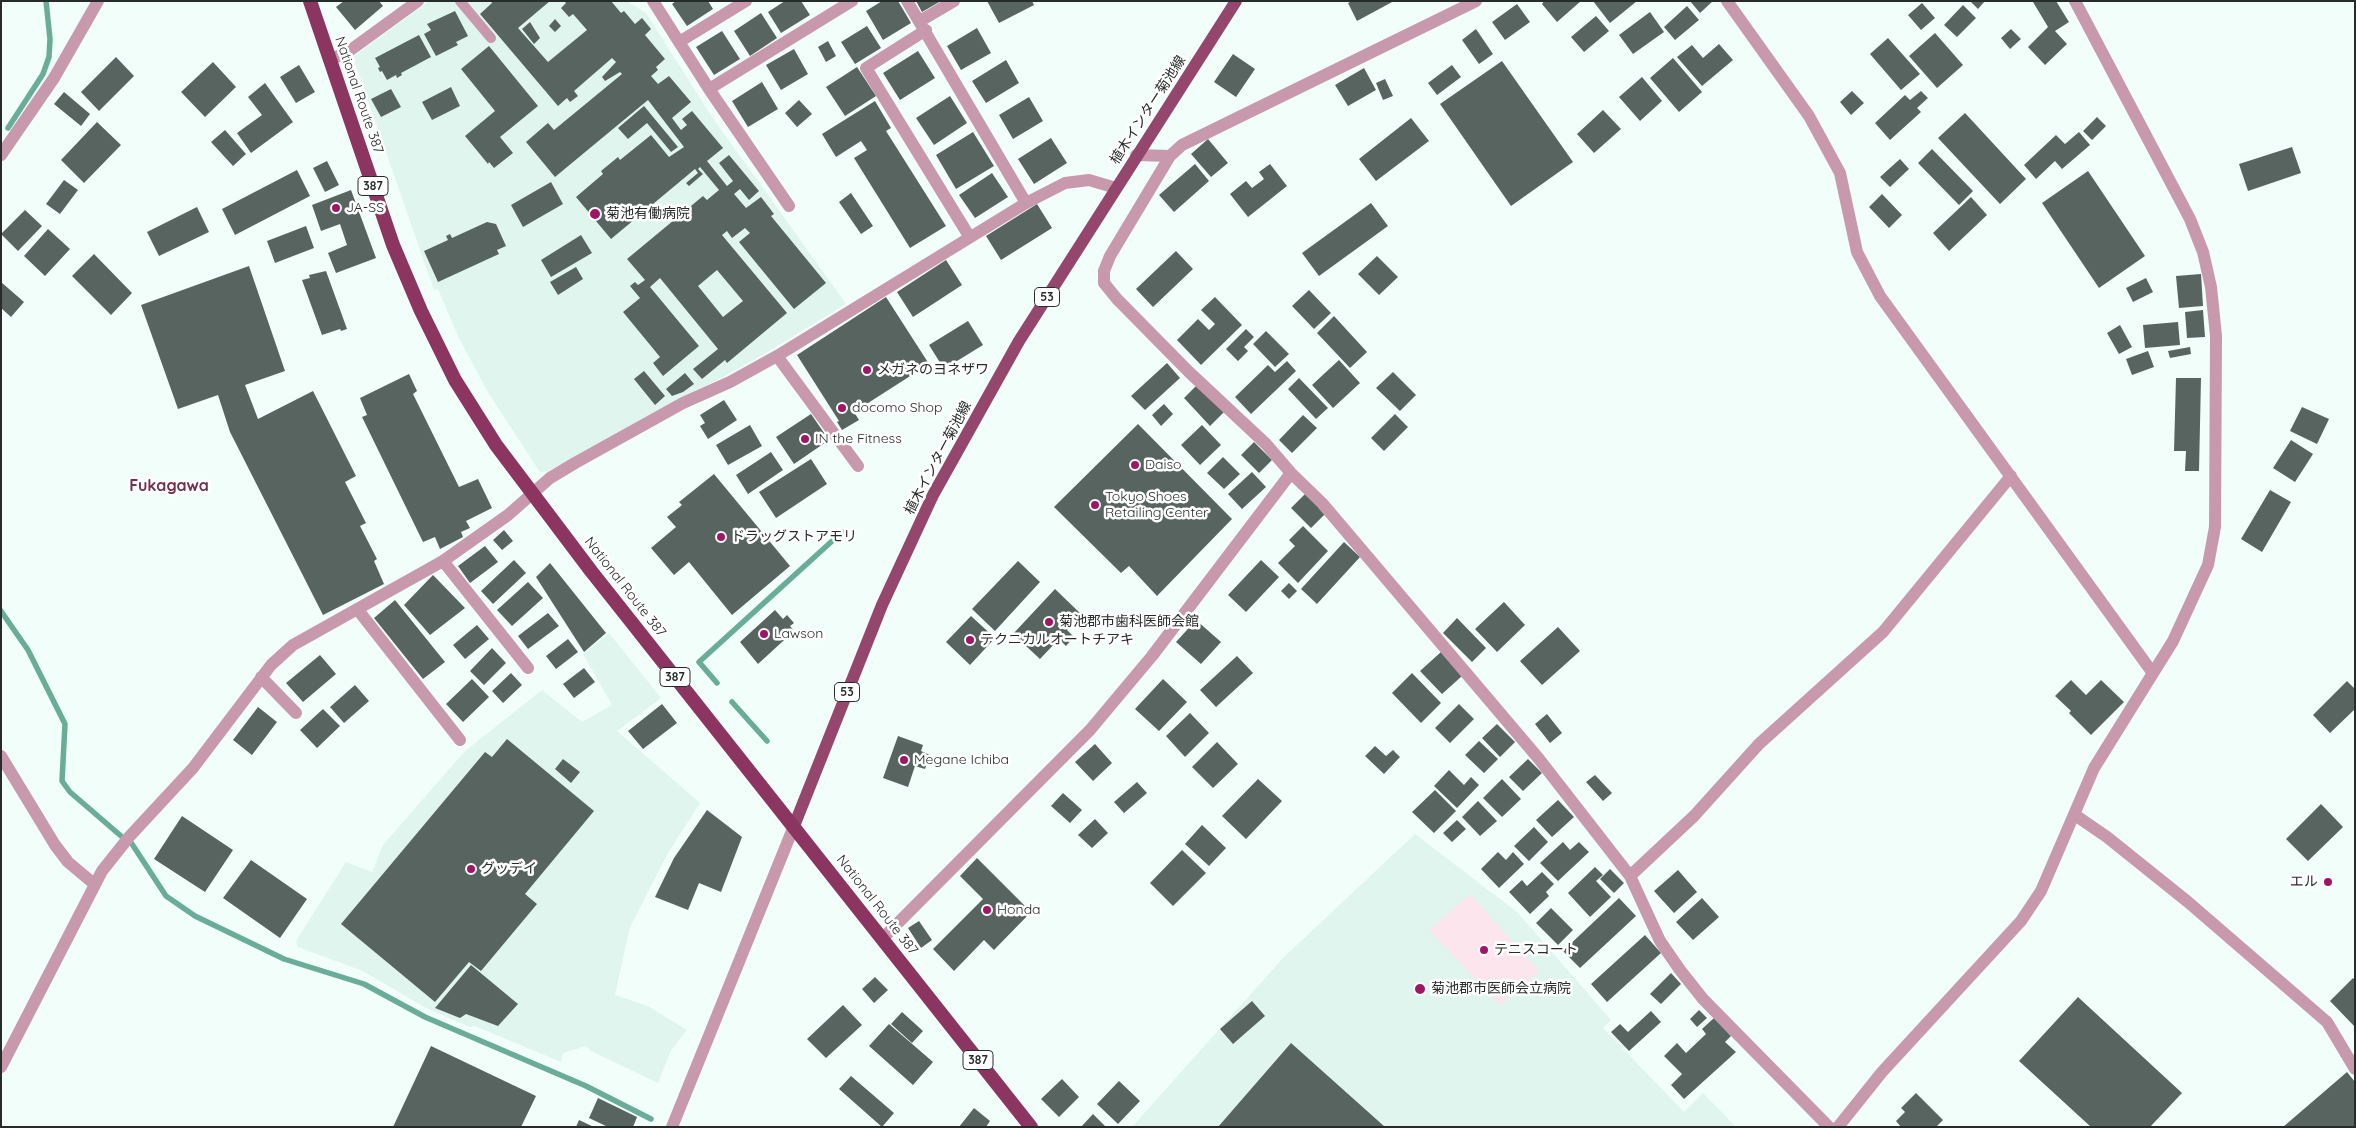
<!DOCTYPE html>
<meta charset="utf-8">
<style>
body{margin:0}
#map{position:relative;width:2356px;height:1128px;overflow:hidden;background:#f1fef9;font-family:Quicksand,sans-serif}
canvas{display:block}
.frame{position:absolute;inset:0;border:2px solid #272c2a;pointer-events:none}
</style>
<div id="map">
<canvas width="2356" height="1128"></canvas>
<div class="frame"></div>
</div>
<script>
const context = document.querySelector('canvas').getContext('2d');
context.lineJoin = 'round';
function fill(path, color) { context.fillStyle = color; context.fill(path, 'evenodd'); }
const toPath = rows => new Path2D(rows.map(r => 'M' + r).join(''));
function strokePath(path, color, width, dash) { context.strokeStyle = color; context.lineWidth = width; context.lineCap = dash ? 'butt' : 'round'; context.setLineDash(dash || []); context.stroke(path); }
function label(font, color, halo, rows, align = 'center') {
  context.font = font + ' Quicksand,"Noto Sans JP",sans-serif'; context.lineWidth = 5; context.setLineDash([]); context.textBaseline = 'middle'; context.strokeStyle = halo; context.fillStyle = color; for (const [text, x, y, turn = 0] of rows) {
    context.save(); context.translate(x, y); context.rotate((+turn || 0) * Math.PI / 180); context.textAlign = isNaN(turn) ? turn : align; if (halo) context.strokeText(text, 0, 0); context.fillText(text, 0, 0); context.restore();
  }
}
const built = toPath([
 [429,1,627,1,646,13,712,117,846,304,754,360,548,471,540,472,489,394,458,336,438,289,434,290,353,57],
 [609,633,661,698,617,731,700,803,668,853,630,927,615,995,648,1006,687,1030,671,1050,658,1083,591,1051,586,1046,563,1053,561,1062,475,1026,470,1027,426,1008,363,971,298,947,296,941,346,862,372,872,383,845,465,751,542,690,582,722,612,705,583,654],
 [1415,834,1517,912,1611,1020,1603,1028,1684,1112,1703,1093,1736,1127,1132,1127,1283,958]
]);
const green = toPath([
 [1470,894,1539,971,1500,1005,1429,930]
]);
const stream = toPath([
 [8,128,43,74,49,57,50,39,46,1],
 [1,611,28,650,65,724,62,781,70,792,121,836],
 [717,683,699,662,842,532],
 [732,702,767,741],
 [132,844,166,896,195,916,284,959,364,984,425,1017,586,1086,651,1119]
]);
const building = toPath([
 [344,1,379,1,383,6,355,30,336,7],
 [491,1,550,1,518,28,548,62,587,30,573,14,569,17,561,8,566,3,564,1,611,1,621,13,624,11,635,24,642,18,651,29,645,35,665,59,656,67,658,70,651,76,658,84,669,76,691,102,672,118,681,130,687,125,682,119,692,111,723,148,707,161,727,186,733,181,719,163,729,155,759,191,749,200,740,189,734,194,746,208,761,197,774,214,771,216,826,283,794,309,739,242,750,233,745,228,732,238,727,231,722,235,787,313,727,363,725,360,702,379,693,369,718,349,660,278,650,287,699,346,663,376,653,363,660,357,623,312,640,298,630,286,635,282,638,285,645,280,627,259,703,196,707,200,719,190,700,167,698,169,703,174,689,186,686,183,698,173,695,169,611,239,576,197,603,174,601,171,618,157,620,160,651,135,669,157,684,147,648,100,555,177,526,142,548,123,554,130,622,74,620,72,605,81,602,77,616,62,612,58,574,91,578,96,570,102,567,98,558,106,480,14,492,3],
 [717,270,743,301,723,317,698,286],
 [676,1,708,1,713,9,687,26,672,4],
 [785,1,801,1,810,15,781,33,768,12],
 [882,1,898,1,911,23,883,40,866,11],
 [916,1,941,1,922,12],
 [987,1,1032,1,1034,5,999,23],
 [1352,1,1394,1,1357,21,1348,3],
 [1544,1,1581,1,1557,22,1542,4],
 [1593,1,1637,1,1610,23],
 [1690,1,1713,1,1700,13],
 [1970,1,1985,1,1978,9],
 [2035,1,2056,1,2069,22,2055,31,2067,44,2045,65,2028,47,2048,27,2033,2],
 [1922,3,1935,18,1921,30,1908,15],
 [1517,4,1530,22,1505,40,1492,22],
 [1963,5,1976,18,1957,37,1944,25],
 [1687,6,1699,20,1675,40,1664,27],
 [455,11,468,36,456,42,458,45,436,56,424,34,431,30,427,24],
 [1650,12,1664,32,1633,54,1619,35],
 [761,13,777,38,750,56,734,31],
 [1596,16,1609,31,1584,52,1571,37],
 [555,19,561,26,555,32,549,26],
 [530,22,540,38,534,44,522,29],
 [867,26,881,48,855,64,841,42],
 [977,28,991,53,961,70,947,46],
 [1476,29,1493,54,1479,64,1462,40],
 [2011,29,2021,39,2010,49,2001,38],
 [722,31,740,59,714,75,696,47],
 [1935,33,1963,65,1937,88,1909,56],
 [419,35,431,57,401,73,402,75,397,78,396,75,387,80,382,71,380,72,378,68,380,67,375,58],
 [1888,38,1920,74,1901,90,1870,54],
 [828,41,836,56,826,62,818,47],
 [1719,44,1733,60,1702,86,1677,57,1692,45,1703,58],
 [489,46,538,106,500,137,513,153,494,168,489,162,488,164,465,136,495,111,461,69],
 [794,49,808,74,781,90,766,65],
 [918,51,935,78,900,100,883,73],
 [1233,54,1255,69,1236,97,1214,82],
 [116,57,134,76,99,111,81,92],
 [1673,58,1702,92,1679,112,1650,78],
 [1006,60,1019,83,986,103,972,81],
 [1502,61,1573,162,1511,206,1440,104],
 [213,62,236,87,205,117,181,92],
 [299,65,315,92,296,103,280,77],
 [1452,65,1461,77,1437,95,1428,83],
 [857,67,876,96,845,116,826,87],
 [1364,68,1376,90,1348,106,1335,85],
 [1642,77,1662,101,1640,121,1619,97],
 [1385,79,1393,96,1383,100,1376,83],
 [762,82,778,109,748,127,732,101],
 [265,83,293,122,251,153,237,133,262,115,248,97],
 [451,87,460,106,432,120,422,102],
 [391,89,401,107,381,117,371,99],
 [1852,91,1864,103,1851,115,1840,102],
 [1921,91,1928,98,1917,108,1921,112,1890,140,1875,123,1905,95,1910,100],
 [64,92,90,114,81,126,54,104],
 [950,96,967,123,934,145,916,118],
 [1029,97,1043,121,1013,139,999,115],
 [799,100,812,114,797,127,785,113],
 [875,101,891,128,886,131,946,226,910,248,854,158,867,150,861,141,836,157,822,134],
 [644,106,678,147,671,152,647,123,628,139,618,128],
 [1603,110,1621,129,1594,153,1577,134],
 [1965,113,2026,179,2000,204,1938,138],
 [2097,117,2106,126,2092,140,2083,131],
 [1411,118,1429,141,1376,181,1359,159],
 [97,122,121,145,84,183,61,160],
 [225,130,246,154,233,166,211,142],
 [973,132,994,166,956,189,936,155],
 [2079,132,2090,145,2062,169,2055,161,2036,179,2024,165,2056,135,2065,144],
 [1051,138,1067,163,1034,184,1018,159],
 [1208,139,1228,163,1211,177,1191,154],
 [2292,147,2301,173,2248,191,2239,164],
 [1932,149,1973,191,1959,205,1918,163],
 [1900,159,1909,169,1890,187,1880,177],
 [327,161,339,185,325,192,313,168],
 [1195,164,1209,181,1174,212,1159,195],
 [1270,164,1287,186,1248,217,1230,194,1246,181,1252,188,1264,179,1259,172],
 [297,170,310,196,235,235,222,209],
 [2088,171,2145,256,2099,288,2042,203],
 [992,173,1008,197,975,218,959,195],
 [64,180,78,190,60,214,46,204],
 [551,182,563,204,523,227,511,205],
 [351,190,376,258,336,273,328,253,347,245,340,224,321,231,312,205],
 [851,193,873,226,861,234,839,202],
 [1882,194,1902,215,1889,228,1869,207],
 [1971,197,1987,215,1949,251,1933,233],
 [1371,203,1388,226,1319,276,1302,253],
 [1037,204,1052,228,1001,260,986,236],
 [197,207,209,232,159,256,147,232],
 [25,210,42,226,18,251,1,234],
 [487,222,496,224,506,246,497,250,499,254,438,282,424,251,448,240,446,236,450,234,452,238],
 [306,226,314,248,275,263,267,241],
 [48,229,70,249,45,276,24,256],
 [581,235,592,253,551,277,541,260],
 [1176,251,1193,269,1153,307,1136,289],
 [94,254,132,293,111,315,72,276],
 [1377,256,1398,277,1379,295,1358,274],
 [946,260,962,285,913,317,897,292],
 [249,266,285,371,245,385,258,419,313,391,356,476,345,482,366,523,360,526,377,559,374,561,384,584,323,615,230,432,218,395,178,409,141,305],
 [576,267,583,279,558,295,550,282],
 [326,271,347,329,341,331,340,329,322,335,302,280,310,278,309,275],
 [2201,274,2203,306,2179,308,2176,276],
 [2146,278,2153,292,2133,302,2126,288],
 [1,282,24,302,11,317,1,308],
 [1309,290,1331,313,1314,329,1292,306],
 [886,297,929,364,854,412,859,420,842,430,837,422,839,421,797,355],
 [1215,297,1242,325,1201,365,1177,340,1198,319,1209,330,1215,324,1201,310],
 [2203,310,2205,337,2187,338,2185,312],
 [1334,316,1367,352,1350,368,1317,333],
 [968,321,983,345,944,369,929,345],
 [2178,322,2180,345,2145,348,2143,325],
 [2120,325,2132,347,2119,354,2107,333],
 [1246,329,1254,337,1244,347,1248,351,1238,361,1226,349],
 [1266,331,1289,354,1275,367,1253,344],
 [2190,347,2191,354,2170,358,2168,351],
 [2148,351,2154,367,2132,375,2126,359],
 [1339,360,1360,383,1333,408,1312,385],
 [1287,361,1296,371,1251,414,1235,397,1268,365,1275,372],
 [1167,363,1180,378,1145,410,1131,396],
 [644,371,665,396,655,405,634,379],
 [1393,372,1416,395,1400,411,1376,388],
 [685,373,694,384,683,392,672,396,666,389],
 [409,374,417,391,413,394,459,487,478,479,492,508,466,521,470,528,461,532,463,537,440,549,435,537,423,542,362,417,367,415,360,398],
 [1299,378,1328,408,1316,419,1288,389],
 [2176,378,2201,378,2199,471,2185,471,2186,451,2174,451],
 [1197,385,1224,412,1210,426,1184,398],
 [724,400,737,420,708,439,700,426,705,423,700,415],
 [1164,404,1173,414,1161,426,1152,415],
 [2302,407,2329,419,2317,444,2290,431],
 [811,414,829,440,794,464,776,437],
 [1395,414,1408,427,1384,451,1371,438],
 [1303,415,1317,428,1292,453,1279,440],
 [1138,424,1232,519,1157,596,1129,566,1121,573,1054,507],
 [750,425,762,446,728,465,716,445],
 [1202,425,1221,445,1200,465,1181,445],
 [2291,440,2313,454,2295,482,2273,468],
 [1254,442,1272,460,1259,473,1241,455],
 [771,452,783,470,748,494,736,475],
 [1223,457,1240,474,1224,489,1207,473],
 [811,459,827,484,776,518,759,492],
 [1252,472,1266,487,1242,509,1228,494],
 [714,474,790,566,732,615,689,562,674,575,651,548,676,527,667,517,682,505,679,502],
 [2270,490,2291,502,2262,552,2241,539],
 [1306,493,1326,513,1311,528,1291,508],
 [1303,526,1328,551,1298,583,1278,563,1295,546,1289,540],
 [504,530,513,541,502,550,493,540],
 [1344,542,1360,557,1317,604,1301,589],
 [485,546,498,562,470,583,458,566],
 [514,560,526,573,493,604,481,591],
 [1261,560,1279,577,1246,612,1228,595],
 [1018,561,1040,582,995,631,972,609],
 [550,563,606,633,584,652,536,577],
 [433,575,465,608,430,635,404,605],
 [528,582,543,598,512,626,497,610],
 [1289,583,1297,591,1289,599,1281,591],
 [1055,589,1082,615,1067,630,1074,637,1066,646,1059,639,1040,659,1013,634],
 [395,600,445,662,423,679,374,618],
 [1504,602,1525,625,1497,652,1475,629],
 [775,610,783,619,787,615,794,623,790,626,794,631,758,664,740,642],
 [548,613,559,626,528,649,518,636],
 [971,616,995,638,970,665,946,642],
 [1457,618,1486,648,1472,662,1443,633],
 [1196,620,1221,642,1201,664,1176,642],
 [477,625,489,639,465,659,453,645],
 [1558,627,1580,651,1542,685,1520,661],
 [568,639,578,652,556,669,546,656],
 [492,648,506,663,484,685,470,671],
 [1441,652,1462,676,1442,694,1420,671],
 [320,655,336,674,303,702,286,683],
 [1237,656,1253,673,1216,707,1200,690],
 [584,668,595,682,574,698,563,684],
 [511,673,522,685,503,703,492,691],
 [1412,673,1441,703,1421,723,1392,693],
 [472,679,489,697,463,722,446,704],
 [1163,679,1187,702,1159,731,1135,709],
 [2071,680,2086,695,2101,680,2124,702,2091,735,2069,713,2071,711,2055,696],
 [2347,681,2355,689,2355,709,2330,733,2313,715],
 [355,685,369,701,344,723,330,707],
 [662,704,677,723,643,749,628,731],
 [1459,704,1474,719,1450,743,1435,728],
 [258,707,277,722,252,755,233,740],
 [323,709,340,726,317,748,300,730],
 [1190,713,1209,733,1185,757,1166,736],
 [1547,714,1562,733,1550,743,1535,724],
 [1497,724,1515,742,1500,757,1482,738],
 [898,736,923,745,921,751,930,755,925,769,915,766,908,787,883,778],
 [507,739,594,811,525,894,537,904,481,971,469,962,435,1002,341,924,485,752,492,757],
 [1479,741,1498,759,1484,773,1465,755],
 [1217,742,1238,764,1213,788,1192,767],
 [1095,744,1112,763,1093,781,1075,762],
 [1375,746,1386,756,1393,750,1400,757,1384,774,1365,756],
 [563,759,580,772,571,783,555,769],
 [1528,759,1542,773,1523,791,1509,777],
 [1449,770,1464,785,1471,777,1479,785,1457,808,1434,786],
 [1595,775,1612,793,1603,801,1586,782],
 [1258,779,1282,801,1246,839,1222,816],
 [1502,779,1521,799,1502,817,1483,798],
 [1137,782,1147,793,1124,813,1114,802],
 [1435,790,1456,811,1434,833,1412,812],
 [1063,793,1082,810,1070,823,1051,806],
 [1558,800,1574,817,1552,837,1536,820],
 [1478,801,1497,821,1480,836,1462,817],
 [2321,804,2343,827,2308,861,2286,839],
 [707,810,742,837,721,892,699,883,688,910,655,897,674,858],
 [182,816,233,850,205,892,154,859],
 [1095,819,1108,833,1092,848,1078,835],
 [1457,820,1466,829,1452,842,1443,833],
 [1202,825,1226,848,1209,866,1185,844],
 [1534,827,1548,842,1529,861,1514,846],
 [1563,842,1570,850,1579,842,1589,852,1558,881,1540,863],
 [1182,850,1206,873,1173,906,1150,883],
 [1498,852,1506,860,1513,852,1524,864,1499,888,1481,869],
 [977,858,1031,912,994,950,984,940,954,971,933,949,983,899,960,876],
 [251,860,307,899,280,938,223,898],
 [1595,867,1603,875,1596,881,1611,897,1590,917,1568,893],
 [1610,869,1624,883,1614,893,1600,879],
 [1678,870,1697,892,1674,913,1654,891],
 [1542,872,1554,884,1546,892,1549,896,1530,914,1509,892,1522,880,1527,886],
 [1619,898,1636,916,1580,968,1563,951],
 [1702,898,1719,917,1693,940,1676,922],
 [1551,908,1573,930,1558,945,1536,923],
 [919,921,932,940,921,948,908,928],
 [1645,935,1661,953,1607,1002,1591,984],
 [471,965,518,1004,498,1026,466,1014,460,1018,435,1008],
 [1671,973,1681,984,1661,1004,1650,994],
 [875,977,888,990,874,1003,862,989],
 [2353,978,2355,980,2355,1027,2330,1001],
 [2078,997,2182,1093,2150,1127,2091,1127,2019,1061],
 [1252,1001,1265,1016,1233,1044,1220,1029],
 [843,1005,862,1025,826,1058,807,1039],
 [1699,1010,1707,1018,1697,1027,1690,1019],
 [1651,1011,1661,1022,1629,1051,1611,1032,1620,1024,1628,1032],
 [902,1012,923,1031,912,1043,891,1024],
 [1714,1018,1731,1036,1725,1042,1736,1052,1684,1099,1671,1085,1682,1074,1664,1056,1677,1043,1686,1053,1706,1034,1702,1029],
 [889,1024,933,1062,913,1085,869,1046],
 [1291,1043,1385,1127,1218,1127],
 [431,1046,536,1096,521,1127,393,1127],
 [2347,1072,2355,1082,2355,1127,2283,1127],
 [851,1076,894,1113,882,1127,839,1089],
 [1062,1079,1079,1097,1059,1117,1041,1099],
 [1119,1081,1140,1101,1118,1124,1097,1104],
 [1916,1093,1943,1120,1936,1127,1901,1127,1896,1121,1905,1112,1901,1108],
 [598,1098,637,1117,633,1127,608,1127,589,1118],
 [974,1108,990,1121,986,1127,959,1127],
 [1093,1114,1106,1127,1081,1127],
 [579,1120,594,1127,576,1127]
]);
const service = toPath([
 [460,1,491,38]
]);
const minor = toPath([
 [653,1,709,89,789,206],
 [907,1,1026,203],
 [1476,1,1182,145,1170,156,1110,256,1104,271,1104,283,1117,299,1189,372,1266,444,1291,473,1322,503,1539,759,1630,876,1660,941,1680,970,1703,999,1829,1127],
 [1727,1,1809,116,1840,173,1857,252,1880,296,2152,672],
 [920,21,954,1],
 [926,30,866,68,969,236],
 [679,42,746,1],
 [329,59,345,54,418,1],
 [709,89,852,1],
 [1,155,54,78,98,1],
 [1136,155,1170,156],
 [777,356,858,466],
 [443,561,528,668],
 [358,610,460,740],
 [261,677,296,713],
 [1,756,55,845,68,862,93,883],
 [2075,815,2107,837,2188,902,2327,1022,2355,1069],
 [1630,876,1694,816,1759,744,1883,632,2011,476],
 [882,939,1090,730,1152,656,1291,473],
 [1,1067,102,871,129,837,193,768,271,665,293,645,443,561,508,515,550,478,575,463,683,403,730,382,777,356,1026,203,1065,183,1089,180,1116,188],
 [1838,1127,1882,1072,2021,921,2041,891,2094,768,2173,641,2208,565,2215,527,2216,336,2211,287,2203,252,2190,219,2075,1]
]);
const tertiary = toPath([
 [672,1127,794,826]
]);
const primary = toPath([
 [794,826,882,605,933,495,1019,341,1236,1]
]);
const trunk = toPath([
 [310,1,393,245,421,311,455,380,496,445,591,571,1031,1127]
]);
const markers = [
 [336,208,5,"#9e1664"],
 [595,214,6,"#9e1664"],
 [867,370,5,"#9e1664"],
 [842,408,5,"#9e1664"],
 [805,439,5,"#9e1664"],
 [1135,465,5,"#9e1664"],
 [1095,505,5,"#9e1664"],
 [721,537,5,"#9e1664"],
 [1049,622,5,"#9e1664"],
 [764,634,5,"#9e1664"],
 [970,640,5,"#9e1664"],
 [904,760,5,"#9e1664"],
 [471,869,5,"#9e1664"],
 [2328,882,5,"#9e1664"],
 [987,910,5,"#9e1664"],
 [1484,950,5,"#9e1664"],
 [1420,989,6,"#9e1664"]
];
const shields = [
 [373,186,30],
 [1047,297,25],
 [675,677,30],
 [847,692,25],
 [978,1060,30]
];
const shieldNames = [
 ["387",373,186],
 ["53",1047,297],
 ["387",675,677],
 ["53",847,692],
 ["387",978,1060]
];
const streetNames = [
 ["National Route 387",359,95,71],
 ["植木インター菊池線",1148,110,-57],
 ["植木インター菊池線",938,458,-62],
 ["National Route 387",625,587,52],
 ["National Route 387",877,905,52]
];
const poiNames = [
 ["JA-SS",346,208],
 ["菊池有働病院",606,214],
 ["メガネのヨネザワ",877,370],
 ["docomo Shop",852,408],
 ["IN the Fitness",815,439],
 ["Daiso",1145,465],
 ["Tokyo Shoes",1105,497],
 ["Retailing Center",1105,513],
 ["ドラッグストアモリ",731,537],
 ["菊池郡市歯科医師会館",1059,622],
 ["Lawson",774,634],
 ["テクニカルオートチアキ",980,640],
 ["Megane Ichiba",914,760],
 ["グッデイ",481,869],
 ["エル",2318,882,"right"],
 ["Honda",997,910],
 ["テニスコート",1494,950],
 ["菊池郡市医師会立病院",1431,989]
];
const quarterNames = [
 ["Fukagawa",169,486]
];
fill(built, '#dff5ed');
fill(green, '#fde5ee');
strokePath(stream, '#69ad98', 5.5);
fill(building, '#586460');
strokePath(service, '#c899ac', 10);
strokePath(minor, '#c899ac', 12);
strokePath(tertiary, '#c899ac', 12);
strokePath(primary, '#95466c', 12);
strokePath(trunk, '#8b3560', 14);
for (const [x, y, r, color] of markers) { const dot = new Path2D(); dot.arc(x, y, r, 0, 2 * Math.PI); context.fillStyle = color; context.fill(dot); strokePath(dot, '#fff', 2); }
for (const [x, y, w] of shields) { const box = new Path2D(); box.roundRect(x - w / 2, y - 9.5, w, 19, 4); context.fillStyle = '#fff'; context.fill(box); strokePath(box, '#272c2a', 1); }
label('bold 12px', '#272c2a', null, shieldNames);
label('14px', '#272c2a', '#fff', streetNames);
label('14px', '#272c2a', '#fff', poiNames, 'left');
label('bold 16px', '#723150', '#fff', quarterNames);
</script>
